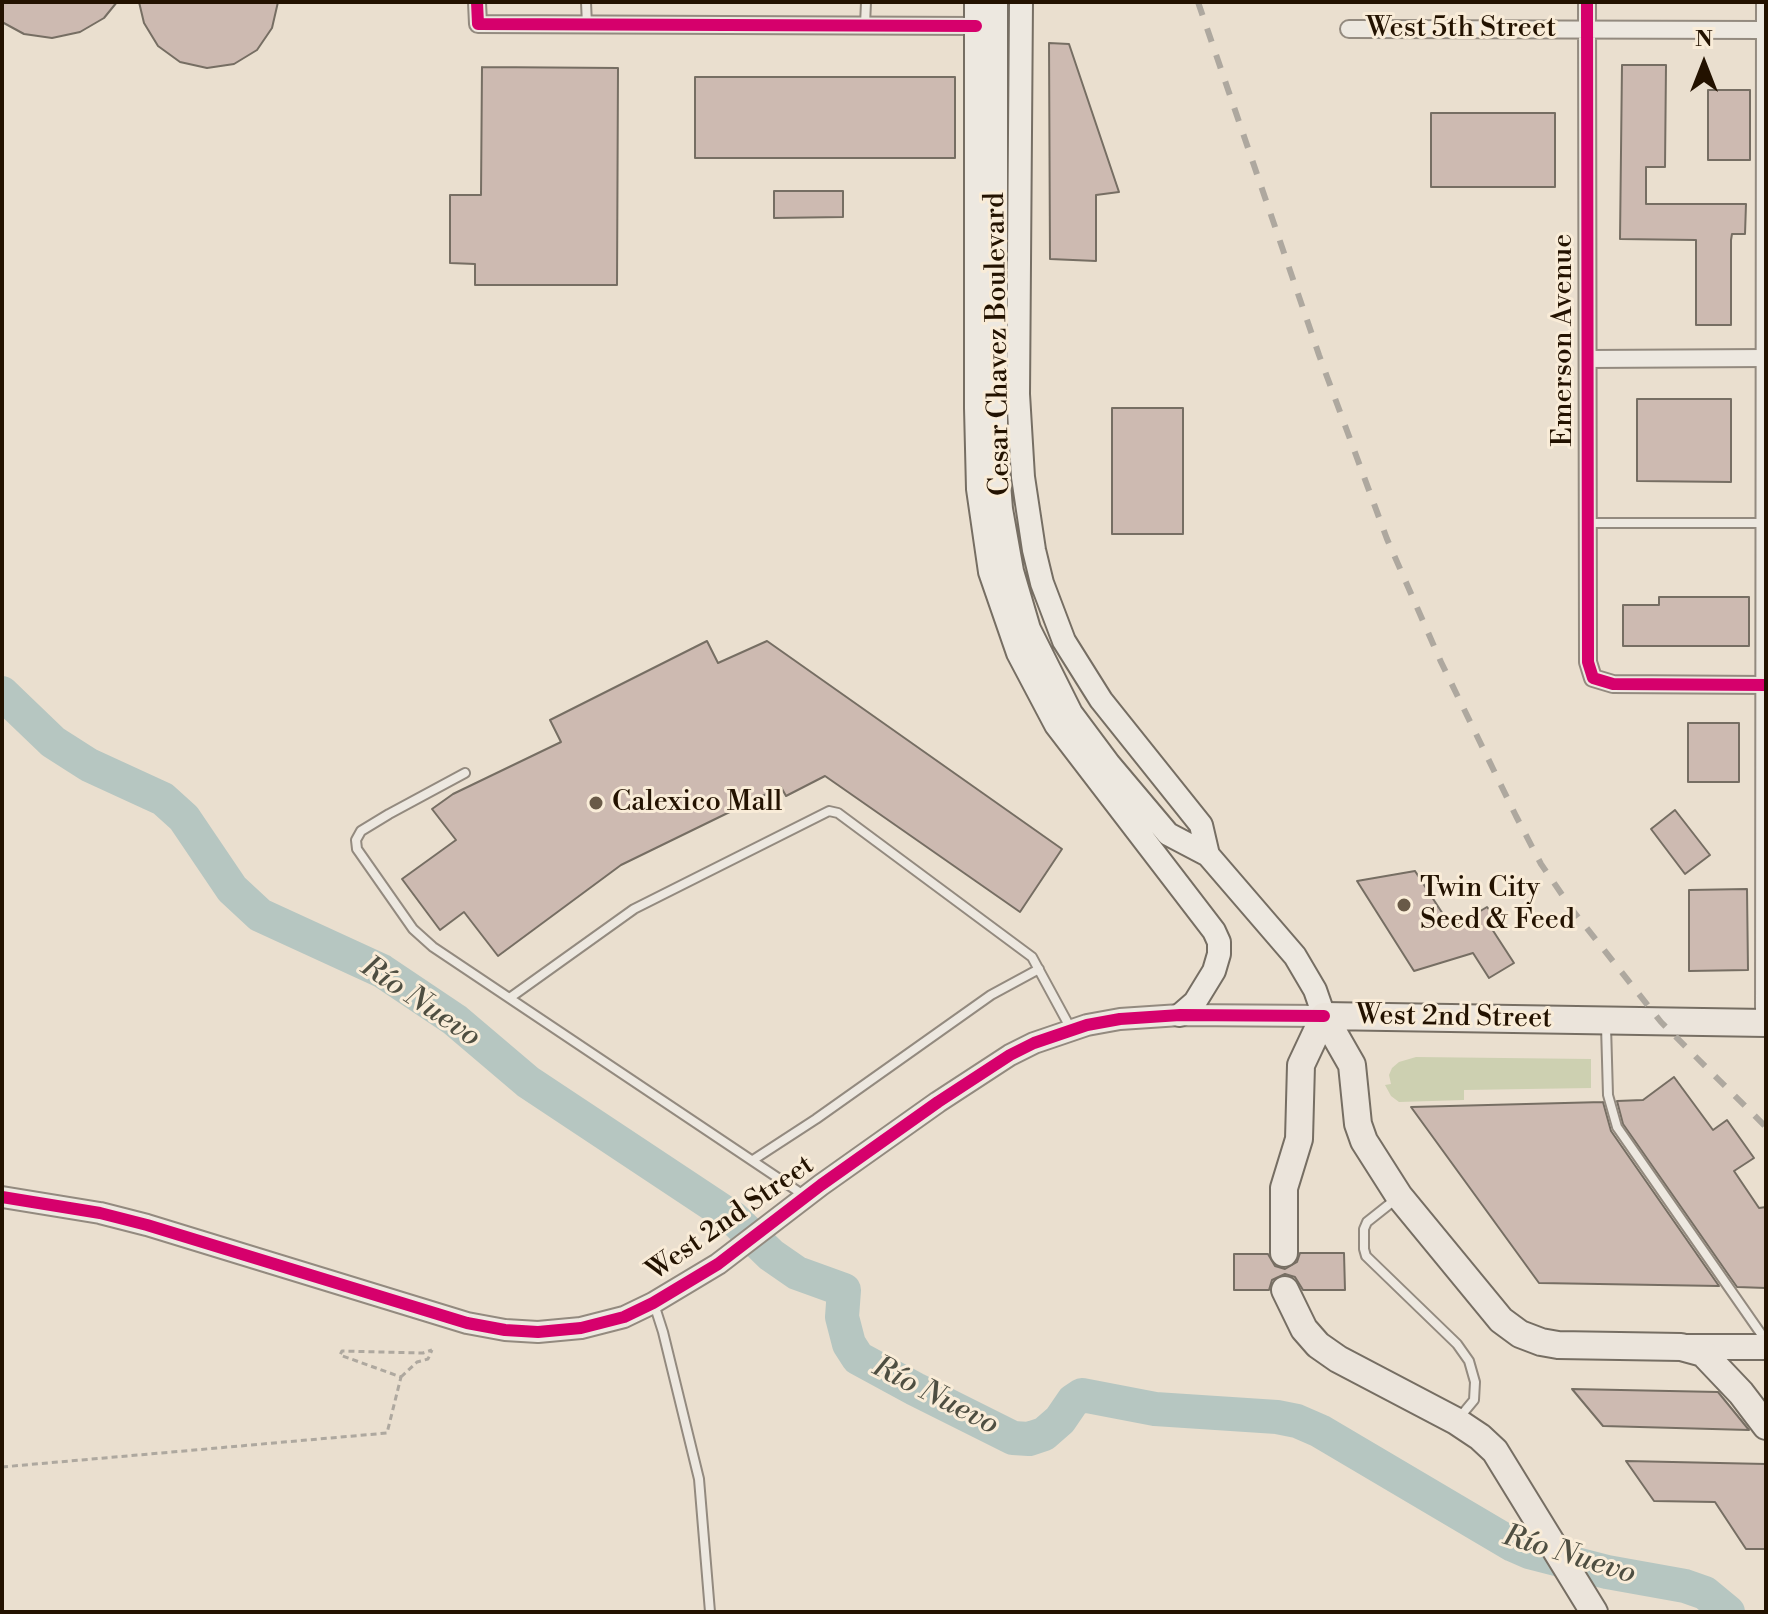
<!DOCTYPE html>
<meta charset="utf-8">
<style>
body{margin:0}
#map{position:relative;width:1768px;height:1614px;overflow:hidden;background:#eadfcf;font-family:"Libre Bodoni",serif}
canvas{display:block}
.frame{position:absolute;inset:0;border:4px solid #231200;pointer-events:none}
.north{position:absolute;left:1664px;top:24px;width:80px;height:80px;-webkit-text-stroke:6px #f9ecd8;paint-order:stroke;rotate:0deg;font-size:22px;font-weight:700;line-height:32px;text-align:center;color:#231200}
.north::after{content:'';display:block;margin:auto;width:28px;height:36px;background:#231200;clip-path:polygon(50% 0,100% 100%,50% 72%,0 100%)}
</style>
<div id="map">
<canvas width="1768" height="1614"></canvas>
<div class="frame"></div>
<div class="north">N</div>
</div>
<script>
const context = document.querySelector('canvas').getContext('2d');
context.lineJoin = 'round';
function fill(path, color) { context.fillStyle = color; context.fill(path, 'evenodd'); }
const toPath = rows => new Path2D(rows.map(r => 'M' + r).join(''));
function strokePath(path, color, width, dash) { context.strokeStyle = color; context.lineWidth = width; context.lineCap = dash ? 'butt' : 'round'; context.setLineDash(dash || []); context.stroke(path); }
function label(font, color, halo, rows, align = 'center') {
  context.font = font + ' "Libre Bodoni",serif'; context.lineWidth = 6; context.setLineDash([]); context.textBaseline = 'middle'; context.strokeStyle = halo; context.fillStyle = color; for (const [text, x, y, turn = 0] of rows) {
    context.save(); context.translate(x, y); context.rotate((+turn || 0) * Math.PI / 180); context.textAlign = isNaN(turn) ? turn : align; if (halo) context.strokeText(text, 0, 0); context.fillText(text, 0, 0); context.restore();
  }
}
const green = toPath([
 [512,2,982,2,972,4],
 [1416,1057,1591,1059,1591,1088,1464,1090,1464,1100,1399,1102,1391,1096,1385,1085,1391,1084,1389,1075,1392,1068,1399,1062]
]);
const river = toPath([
 [2,693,53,742,89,765,163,799,184,818,232,889,260,915,382,971,455,1020,528,1082,733,1218,771,1255,797,1273,844,1290,842,1317,849,1344,858,1358,915,1389,1013,1438,1029,1439,1044,1434,1060,1420,1073,1401,1082,1395,1155,1409,1277,1417,1297,1421,1320,1431,1513,1545,1529,1552,1607,1572,1685,1586,1705,1593,1728,1612]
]);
const building = toPath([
 [2,2,117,2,104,18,80,32,52,38,24,34,2,22,2,2],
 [139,2,278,2,272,28,257,50,234,64,207,68,180,62,158,46,144,23,139,2],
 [1049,43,1069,44,1119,192,1096,195,1096,261,1050,259,1049,43],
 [1622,65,1666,65,1665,167,1646,167,1646,204,1746,204,1745,234,1732,234,1731,240,1731,325,1696,325,1696,240,1620,239,1622,65],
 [482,67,618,68,617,285,475,285,475,264,450,263,450,195,481,195,482,67],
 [695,77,955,77,955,158,695,158,695,77],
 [1708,90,1750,90,1750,160,1708,160,1708,90],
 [1431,113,1555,113,1555,187,1431,187,1431,113],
 [774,191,843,191,843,217,774,218,774,191],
 [1637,399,1731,399,1731,482,1637,481,1637,399],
 [1112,408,1183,408,1183,534,1112,534,1112,408],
 [1659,597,1749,597,1749,646,1623,646,1623,605,1659,605,1659,597],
 [707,641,718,663,767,641,1062,849,1020,912,825,776,786,796,781,787,621,865,498,956,464,912,440,930,402,879,456,840,432,809,453,794,561,742,550,720,707,641],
 [1688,723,1739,723,1739,782,1688,782,1688,723],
 [1675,810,1710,855,1685,874,1651,829,1675,810],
 [1415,871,1452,928,1487,907,1498,921,1490,926,1514,963,1489,978,1473,953,1414,971,1357,881,1415,871],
 [1747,889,1748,970,1689,971,1689,890,1747,889],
 [1674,1077,1713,1130,1727,1120,1754,1158,1734,1171,1759,1208,1766,1207,1766,1288,1737,1287,1623,1124,1617,1101,1643,1100,1674,1077],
 [1603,1102,1611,1131,1719,1286,1539,1283,1411,1107,1603,1102],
 [1300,1253,1344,1253,1345,1290,1303,1290,1295,1277,1285,1274,1272,1280,1269,1290,1234,1290,1234,1254,1268,1254,1275,1266,1285,1269,1297,1262,1300,1253],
 [1572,1389,1718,1392,1749,1430,1603,1426,1572,1389],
 [1626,1461,1766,1464,1766,1549,1746,1549,1715,1502,1654,1501,1626,1461]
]);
const path = toPath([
 [401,1377,417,1362,428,1359,432,1350],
 [2,1467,387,1433,401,1377,340,1355,342,1351,423,1353,432,1350]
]);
const service = toPath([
 [586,2,587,25],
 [865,25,866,2],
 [1588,523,1761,523],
 [465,773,389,814,361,831,356,840,357,849,413,929,433,947,805,1196],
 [511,997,634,909,829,811,838,813,1032,957,1071,1029],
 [1760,1018,1761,2],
 [1606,1026,1608,1095,1617,1127,1766,1341],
 [753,1160,816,1119,991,995,1039,969],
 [1396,1199,1367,1222,1364,1229,1364,1249,1366,1256,1457,1344,1469,1361,1475,1382,1474,1400,1459,1418],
 [654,1304,663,1332,699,1479,710,1612]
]);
const minor = toPath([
 [477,2,478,24,976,26],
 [1587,2,1588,662,1593,678,1613,684,1766,685],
 [1349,29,1766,30],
 [1589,359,1766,358]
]);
const tertiary = toPath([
 [2,1197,100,1213,147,1225,467,1323,505,1330,538,1332,581,1328,624,1317,653,1303,718,1264,821,1185,938,1102,1010,1055,1034,1043,1087,1025,1120,1019,1180,1015,1324,1016]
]);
const secondary = toPath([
 [976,2,976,408,978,489,990,572,1018,653,1056,725,1214,931,1219,942,1219,954,1214,971,1195,1002,1180,1015],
 [996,2,996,443,1001,509,1012,571,1029,629,1071,713,1109,764,1168,834,1208,855,1295,956,1315,990,1324,1016],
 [1021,2,1018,394,1023,477,1034,550,1042,583,1064,641,1101,700,1201,825,1208,855]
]);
const primary = toPath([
 [1684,1347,1766,1347]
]);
const trunk = toPath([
 [1324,1016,1352,1065,1358,1124,1364,1141,1399,1196,1501,1320,1520,1334,1541,1342,1558,1345,1681,1347,1703,1353,1741,1393,1766,1426],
 [1324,1016,1766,1023],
 [1284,1253,1284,1188,1299,1139,1301,1065,1324,1016],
 [1285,1290,1304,1329,1318,1345,1338,1359,1456,1421,1480,1437,1495,1451,1594,1612]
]);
const rail = toPath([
 [1198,2,1319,355,1387,539,1441,662,1516,816,1541,864,1574,912,1661,1022,1766,1127]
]);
const cycleway = toPath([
 [477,2,478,24,976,26],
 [1587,2,1588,662,1593,678,1613,684,1766,685],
 [2,1197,100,1213,147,1225,467,1323,505,1330,538,1332,581,1328,624,1317,653,1303,718,1264,821,1185,938,1102,1010,1055,1034,1043,1087,1025,1120,1019,1180,1015,1324,1016]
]);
const markers = [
 [596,803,8,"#695a48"],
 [1404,905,8,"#695a48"]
];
const streetNames = [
 ["West 5th Street",1461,29],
 ["Emerson Avenue",1564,340,-90],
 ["Cesar Chavez Boulevard",999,344,-91],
 ["West 2nd Street",1454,1018,1],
 ["West 2nd Street",731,1219,-35]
];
const poiNames = [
 ["Calexico Mall",612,803],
 ["Twin City",1420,889],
 ["Seed & Feed",1420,921]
];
const waterNames = [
 ["Río Nuevo",420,1003,34],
 ["Río Nuevo",935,1397,27],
 ["Río Nuevo",1569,1556,17]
];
fill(green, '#cdd0b1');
strokePath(river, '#b6c6c1', 34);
fill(building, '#cdbab1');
strokePath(building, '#766e63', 2);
strokePath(service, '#938a7f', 12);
strokePath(minor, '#938a7f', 20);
strokePath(tertiary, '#938a7f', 24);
strokePath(secondary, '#766e63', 26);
strokePath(primary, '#766e63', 28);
strokePath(trunk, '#766e63', 30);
strokePath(path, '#aea89f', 3, [6, 4]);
strokePath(service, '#ede8e0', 8);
strokePath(minor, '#ede8e0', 16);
strokePath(tertiary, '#ede8e0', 20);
strokePath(secondary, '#ede8e0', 22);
strokePath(primary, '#ebe4db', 24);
strokePath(trunk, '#ebe4db', 26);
strokePath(rail, '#aea89f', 6, [14, 14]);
strokePath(cycleway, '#d6006c', 12);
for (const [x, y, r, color] of markers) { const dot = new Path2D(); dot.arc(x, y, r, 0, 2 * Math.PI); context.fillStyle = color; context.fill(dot); strokePath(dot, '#f9ecd8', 3); }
label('28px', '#231200', '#f9ecd8', streetNames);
label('28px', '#231200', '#f9ecd8', poiNames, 'left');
label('italic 30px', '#4e4e41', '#f9ecd8', waterNames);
</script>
